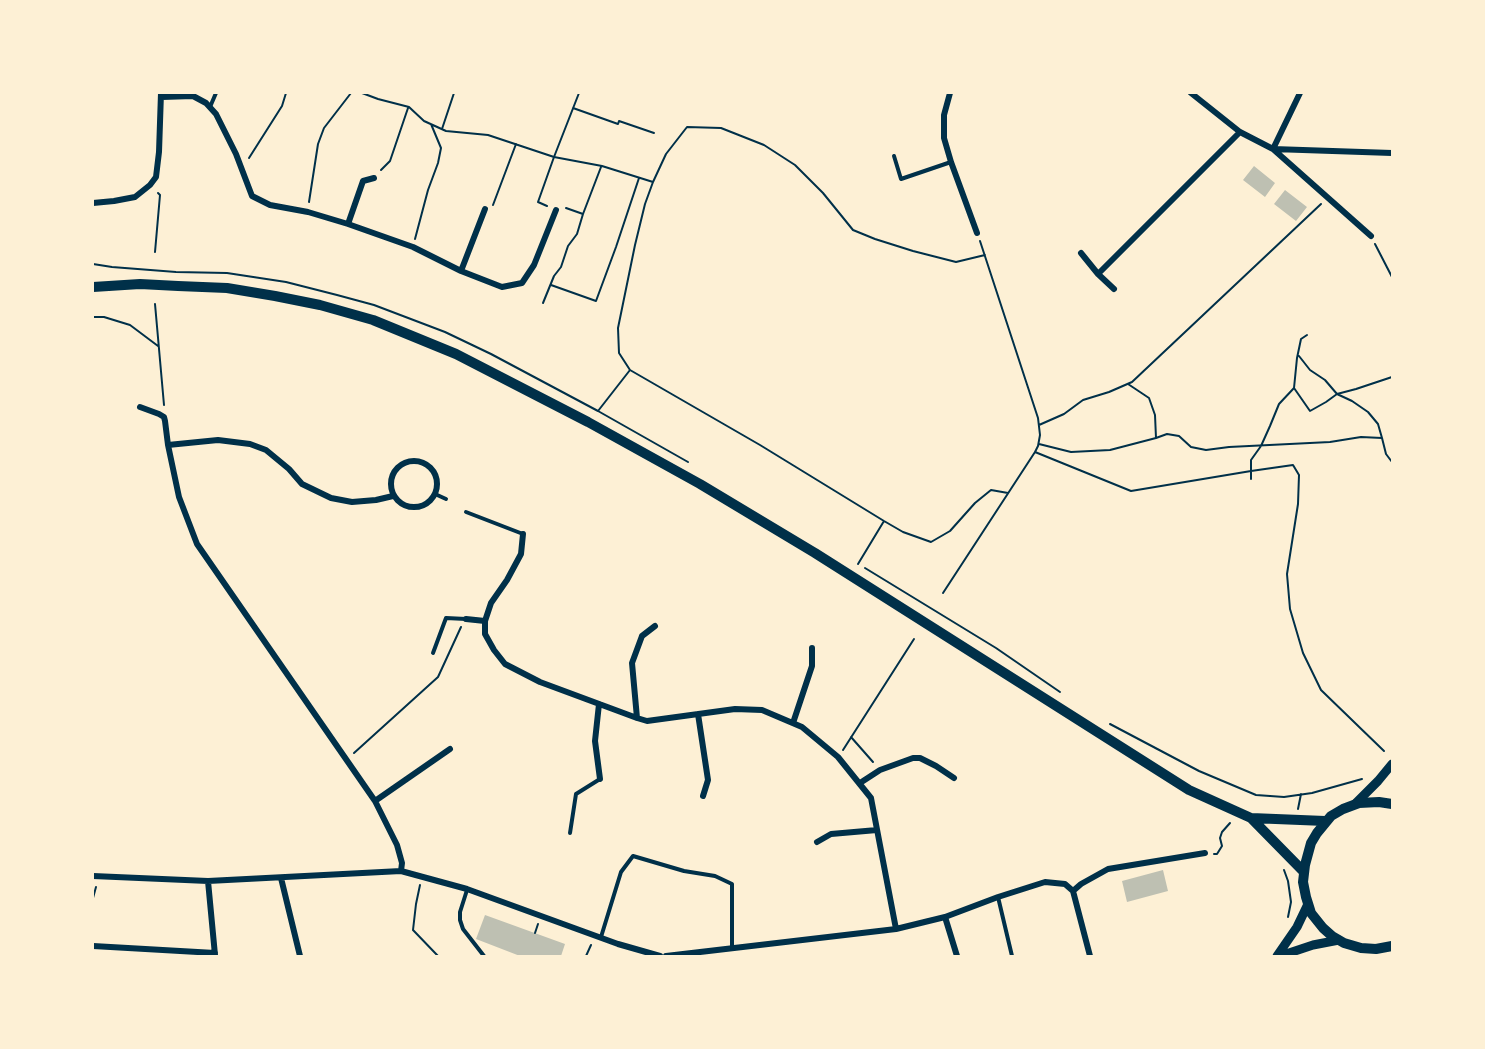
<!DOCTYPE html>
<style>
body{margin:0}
#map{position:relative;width:1485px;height:1049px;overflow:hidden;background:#fdf0d5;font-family:Mulish,sans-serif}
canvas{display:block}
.frame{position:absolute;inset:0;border:94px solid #fdf0d5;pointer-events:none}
</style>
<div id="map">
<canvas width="1485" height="1049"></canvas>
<div class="frame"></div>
</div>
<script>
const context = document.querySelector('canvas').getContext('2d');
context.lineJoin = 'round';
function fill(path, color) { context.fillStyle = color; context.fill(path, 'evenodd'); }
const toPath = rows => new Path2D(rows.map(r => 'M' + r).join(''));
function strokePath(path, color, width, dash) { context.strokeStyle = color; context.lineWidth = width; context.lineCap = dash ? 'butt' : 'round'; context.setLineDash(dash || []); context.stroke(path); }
const building = toPath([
 [1254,166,1275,183,1265,197,1243,180],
 [1285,190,1307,207,1296,221,1274,204],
 [1163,870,1168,891,1127,902,1122,881],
 [485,915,565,944,561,956,520,956,476,939]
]);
const path = toPath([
 [362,93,378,99,409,107,424,121,446,131,488,135,554,157,602,166,653,182],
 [536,93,538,93],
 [573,108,618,124,619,121,654,133],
 [442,129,454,93],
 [249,158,282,106,286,93],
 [381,170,390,161,408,108],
 [309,202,318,144,324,128,351,93],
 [493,205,516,144],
 [547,206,538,202,554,157,579,93],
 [566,208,583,214,601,167],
 [415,239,428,190,438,163,441,148,431,124],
 [1375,244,1392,277],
 [155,252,160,195,158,193],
 [93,264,112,267,176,272,227,273,286,282,337,295,374,305,445,332,491,354,598,411,688,462],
 [551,285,596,301,616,247,639,178],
 [543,303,554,276,561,267,568,246,577,234,583,214],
 [155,304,164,405],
 [93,317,104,317,130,325,158,346],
 [1307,335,1301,339,1297,358,1294,388,1310,411,1326,402,1337,394,1356,389,1392,377],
 [1299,356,1310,370,1325,380,1337,394,1352,401,1368,412,1378,424,1382,438],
 [630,370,760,445,884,521,903,532,931,542,950,531,975,503,991,490,1008,493],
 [598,411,630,370,619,353,618,328,635,245,645,204,653,182,666,154,687,127,721,128,764,145,795,165,823,193,853,230,875,239,913,251,956,262,985,255],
 [1039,425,1064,414,1083,400,1109,392,1132,382,1321,204],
 [1156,438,1167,434,1179,436,1191,447,1206,450,1229,447,1330,442,1361,437,1382,438,1386,454,1392,462],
 [1039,444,1071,452,1110,450,1156,438,1155,415,1149,398,1128,384],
 [1035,452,1131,491,1251,471,1293,465,1299,475,1298,504,1287,574,1290,609,1303,653,1321,690,1384,751],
 [1251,479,1251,460,1261,446,1270,426,1279,404,1294,388],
 [858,564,884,521],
 [865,568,996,648,1060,692],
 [943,593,1035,452,1038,446,1040,435,1038,418,980,241],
 [1110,724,1199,771,1256,795,1284,797,1312,793,1362,779],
 [851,737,873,762],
 [843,750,914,639],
 [354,753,438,677,461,627],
 [1298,809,1301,794],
 [1214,854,1217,854,1222,846,1220,838,1222,832,1230,823],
 [1284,870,1288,881,1291,902,1288,917],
 [420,885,416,904,413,930,438,956],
 [93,898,96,887],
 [535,933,538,924],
 [586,956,591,945]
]);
const service = toPath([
 [210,107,216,93],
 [894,156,901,179,951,162],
 [435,494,446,499],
 [466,512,523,534],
 [433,653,446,618,466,619],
 [570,833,576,794,600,779],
 [467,890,460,912,460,920,463,929,484,956],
 [998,897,1012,956],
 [601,937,621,872,633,856,684,871,715,876,732,884,732,948]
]);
const minor = toPath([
 [950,93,944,115,944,138,951,162,977,233],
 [1191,93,1240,132,1273,149,1392,153],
 [1300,93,1273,149,1371,236],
 [162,97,193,96,206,103,216,114,236,154,252,196,270,205,308,212,348,224,413,247,461,271,502,287,522,283,534,265,556,210],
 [93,203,114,201,135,197,150,185,156,177,159,152,161,93],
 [348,224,363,181,374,178],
 [1081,253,1098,274,1114,289],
 [461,271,485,209],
 [1098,274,1240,132],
 [140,407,159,414,164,417,165,421,168,445,179,497,197,544,375,801,397,845,402,863,401,871],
 [168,445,218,440,250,444,266,450,289,469,302,484,331,498,352,502,376,500,393,496],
 '391 484a23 23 0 1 1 46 0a23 23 0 1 1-46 0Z',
 [523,534,521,554,507,580,491,603,485,621,485,634,494,650,505,664,540,682,637,718,647,721,735,709,762,710,802,727,838,757,871,798,896,929],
 [466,619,485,621],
 [599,704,595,741,600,779],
 [698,714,708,780,703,796],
 [637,718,632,663,642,636,655,626],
 [793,723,812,666,812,648],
 [860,783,880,770,913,758,920,758,936,766,954,778],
 [375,801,450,749],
 [817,842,831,834,877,830],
 [93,876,208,881,401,871,467,889,618,944,660,956],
 [281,878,300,956],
 [208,881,215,955],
 [1073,891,1081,884,1108,869,1205,853],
 [945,917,957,956],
 [93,946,215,953],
 [666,956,896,929,945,917,998,897,1045,882,1065,884,1073,891,1090,956]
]);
const tertiary = toPath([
 [1355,804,1378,781,1392,764],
 [1277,956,1297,927,1308,904],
 [1280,956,1313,945,1339,940]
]);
const secondary = toPath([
 [93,287,140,284,178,286,227,288,275,296,320,305,373,320,456,354,588,422,700,484,815,553,1189,790,1251,818,1304,872],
 [1392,804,1379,802,1359,803,1343,809,1331,816,1317,833,1311,843,1305,865,1303,882,1306,897,1311,913,1323,928,1332,936,1344,943,1361,948,1376,949,1392,946],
 [1251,818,1325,821]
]);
fill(building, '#bec0b2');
strokePath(path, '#003049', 2);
strokePath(service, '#003049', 4);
strokePath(minor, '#003049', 6);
strokePath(tertiary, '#003049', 9);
strokePath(secondary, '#003049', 10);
</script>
